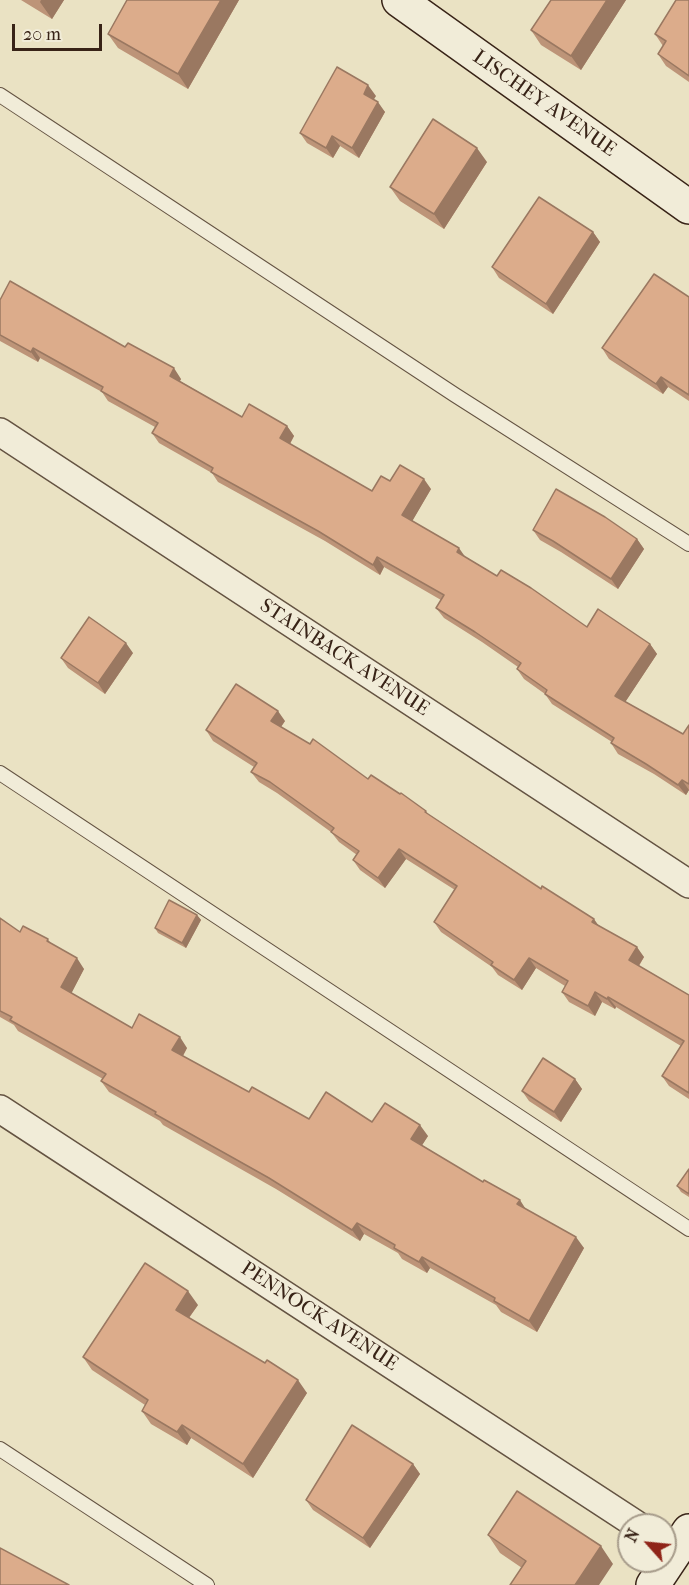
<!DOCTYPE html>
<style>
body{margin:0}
#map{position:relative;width:689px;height:1585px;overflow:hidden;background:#eae2c3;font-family:"IM FELL French Canon",serif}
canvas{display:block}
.north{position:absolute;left:617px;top:1513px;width:60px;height:60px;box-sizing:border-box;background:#f1ecd8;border:2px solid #a79c8b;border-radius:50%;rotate:297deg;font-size:16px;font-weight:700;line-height:24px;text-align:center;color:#382317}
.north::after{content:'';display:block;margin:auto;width:21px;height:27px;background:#8f2418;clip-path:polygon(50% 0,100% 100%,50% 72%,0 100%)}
.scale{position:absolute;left:12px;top:24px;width:90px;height:27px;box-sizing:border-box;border:3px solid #382317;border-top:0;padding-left:8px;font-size:18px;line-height:21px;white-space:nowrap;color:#382317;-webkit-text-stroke:4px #f1ecd8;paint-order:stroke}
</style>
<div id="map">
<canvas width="689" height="1585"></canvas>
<div class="north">N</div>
<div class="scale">20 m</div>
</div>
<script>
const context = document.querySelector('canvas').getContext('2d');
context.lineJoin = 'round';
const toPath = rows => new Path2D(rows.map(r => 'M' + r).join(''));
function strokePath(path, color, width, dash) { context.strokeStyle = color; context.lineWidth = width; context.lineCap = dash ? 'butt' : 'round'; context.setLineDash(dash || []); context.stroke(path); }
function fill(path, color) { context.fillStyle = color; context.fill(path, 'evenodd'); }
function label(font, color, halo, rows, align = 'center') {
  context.font = font + ' "IM FELL French Canon",serif'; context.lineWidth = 4.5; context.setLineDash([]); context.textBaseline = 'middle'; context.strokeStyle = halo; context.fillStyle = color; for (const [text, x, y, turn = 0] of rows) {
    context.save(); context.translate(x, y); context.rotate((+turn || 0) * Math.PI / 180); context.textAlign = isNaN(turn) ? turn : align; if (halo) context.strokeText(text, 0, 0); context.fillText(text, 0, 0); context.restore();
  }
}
const lane = toPath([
 [0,95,455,395,689,544],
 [0,773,689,1229],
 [0,1449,207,1585]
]);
const street = toPath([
 [0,432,689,884],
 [0,1109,637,1525]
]);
const secondary = toPath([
 [399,0,689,207],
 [653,1585,689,1531]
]);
const wall = toPath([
 [21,0,64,0,52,19],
 [127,0,239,0,188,89,118,48,108,34],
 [551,0,626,0,581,70,541,45,531,30],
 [689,0,689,82,666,66,658,54,663,46,655,34],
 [376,96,373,99,385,112,359,158,340,146,333,158,307,143,300,133],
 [487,162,444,229,400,201,390,187],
 [593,232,600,242,553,314,499,278,492,267],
 [689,297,689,401,668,387,663,394,609,359,602,348],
 [0,300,181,379,180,381,242,417,287,426,294,436,290,444,372,491,390,481,431,489,412,521,465,557,497,576,587,627,650,644,657,654,625,702,683,734,689,725,689,790,686,795,654,774,618,754,611,743,612,742,552,704,545,694,524,679,517,669,518,667,482,642,444,618,436,608,441,600,384,567,380,575,325,541,218,482,212,473,159,443,152,433,155,427,108,401,102,392,40,358,38,362,0,341],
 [533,530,637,539,644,549,618,589,561,552,540,540],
 [133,653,105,694,68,668,61,658],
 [285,721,281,727,368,779,400,794,426,811,428,814,600,926,644,957,639,966,689,995,689,1099,669,1086,662,1076,681,1046,616,1007,615,1009,602,1002,595,1016,569,1002,562,992,565,986,536,968,522,990,498,975,492,967,441,932,434,922,455,890,406,859,385,888,360,870,353,860,357,855,339,842,331,832,277,793,259,782,251,772,254,767,213,741,206,730],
 [197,915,201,920,186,948,158,933,155,928],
 [0,918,20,932,48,939,51,944,84,969,71,993,132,1028,187,1048,183,1056,249,1092,309,1119,372,1122,428,1136,422,1145,527,1210,584,1248,537,1332,501,1312,496,1305,430,1268,427,1273,402,1259,398,1253,364,1234,360,1241,276,1189,163,1125,160,1121,109,1092,101,1081,103,1079,18,1031,14,1025,0,1017],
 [575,1079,582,1089,561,1122,529,1101,522,1091],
 [689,1169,689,1197,681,1192,677,1186],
 [198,1305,189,1318,307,1393,253,1478,191,1438,187,1445,151,1424,142,1411,145,1405,92,1370,83,1357],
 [413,1464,420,1474,370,1548,313,1510,306,1500],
 [488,1535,613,1564,522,1568,500,1553]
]);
const shadedWall = toPath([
 [41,0,64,0,52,19,40,2],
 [221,0,239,0,188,89,178,74],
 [607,0,626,0,581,70,571,56],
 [368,85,376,96,371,104,364,94],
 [378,102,385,112,359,158,352,148],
 [332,136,340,146,333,158,326,148],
 [477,148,487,162,444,229,434,214],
 [593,232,600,242,553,314,546,304],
 [33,348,40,358,38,362,31,352],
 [174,368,181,379,177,386,170,376],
 [661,377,668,387,663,394,656,384],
 [287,426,294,436,287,449,280,438],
 [424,479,431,489,410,525,402,515],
 [637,539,644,549,618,589,611,579],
 [459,548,466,558,457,552],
 [377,557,384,567,380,575,373,565],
 [126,643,133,653,105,694,98,683],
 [650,644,657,654,622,707,615,696],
 [278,711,285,721,278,731,271,721],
 [682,780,689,790,686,795,678,785],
 [399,849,406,859,385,888,378,878],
 [197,915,201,920,186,948,182,943],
 [594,919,601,929,592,922],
 [637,947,644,957,636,970,629,960],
 [77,958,84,969,69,998,61,987],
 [529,958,536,968,522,990,514,980],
 [595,992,602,1002,595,1016,588,1006],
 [608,997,616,1007,615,1009,607,999],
 [180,1037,187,1048,180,1061,172,1050],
 [575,1079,582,1089,561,1122,554,1112],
 [420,1125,428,1136,419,1150,411,1139],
 [520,1200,527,1211,517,1204],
 [357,1223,364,1234,360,1241,352,1230],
 [576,1237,584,1248,537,1332,529,1321],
 [422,1257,430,1268,427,1273,419,1262],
 [188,1291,198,1305,185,1323,176,1310],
 [298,1380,307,1393,253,1478,243,1464],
 [182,1425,191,1438,187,1445,177,1432],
 [413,1464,420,1474,370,1548,363,1538],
 [601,1546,613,1564,599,1585,575,1585]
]);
const building = toPath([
 [127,0,221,0,178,74,108,34,127,0],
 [551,0,607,0,571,56,531,30,551,0],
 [676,0,689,0,689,76,658,54,666,41,655,34,676,0],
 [337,67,368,85,364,94,378,102,352,148,332,136,326,148,300,133,337,67],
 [433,119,477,148,434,214,390,187,433,119],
 [539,197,593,232,546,304,492,267,539,197],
 [654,274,689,297,689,395,661,377,656,384,602,348,654,274],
 [10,281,125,347,128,343,174,368,170,376,242,417,249,404,287,426,280,438,372,491,381,476,390,481,400,465,424,479,402,515,459,548,457,552,497,576,501,570,531,588,587,627,598,609,650,644,615,696,683,734,689,725,689,784,682,780,678,785,646,764,611,743,614,738,545,694,547,690,517,669,521,663,475,632,436,608,444,595,377,557,373,565,318,531,211,472,213,468,152,433,158,423,101,391,103,387,33,348,31,352,0,335,0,300,10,281],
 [556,489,605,517,637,539,611,579,553,541,533,530,556,489],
 [89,617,126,643,98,683,61,658,89,617],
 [236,684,278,711,271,721,310,744,313,739,368,779,371,775,400,794,401,793,426,811,425,812,541,889,542,886,594,919,592,922,637,947,629,960,689,995,689,1093,662,1076,684,1041,608,997,607,999,595,992,588,1006,562,992,568,981,529,958,514,980,491,965,493,962,434,922,457,886,399,849,378,878,353,860,359,851,331,832,334,828,270,782,251,772,257,763,206,730,236,684],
 [169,900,197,915,182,943,155,928,169,900],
 [0,918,20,932,23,926,48,939,47,941,77,958,61,987,132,1028,139,1014,180,1037,172,1050,249,1092,252,1087,309,1119,326,1092,372,1122,385,1103,420,1125,411,1139,483,1182,484,1180,520,1200,517,1204,576,1237,529,1321,494,1301,495,1298,422,1257,419,1262,394,1248,395,1245,357,1223,352,1230,269,1178,155,1114,156,1112,101,1081,106,1074,10,1020,12,1017,0,1011,0,918],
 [543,1058,575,1079,554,1112,522,1091,543,1058],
 [689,1169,689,1194,677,1186,689,1169],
 [145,1263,188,1291,176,1310,265,1363,267,1360,298,1380,243,1464,182,1425,177,1432,142,1411,148,1400,83,1357,145,1263],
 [352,1425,413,1464,363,1538,306,1500,352,1425],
 [517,1491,601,1546,575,1585,510,1585,526,1561,488,1535,517,1491],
 [0,1548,69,1585,0,1585,0,1548]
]);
const streetNames = [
 ["LISCHEY AVENUE",544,104,35],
 ["STAINBACK AVENUE",344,658,33],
 ["PENNOCK AVENUE",319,1317,33]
];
strokePath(lane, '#645342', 16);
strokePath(street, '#645342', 30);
strokePath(secondary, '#382317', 36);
strokePath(lane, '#f1ecd8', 14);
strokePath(street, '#f1ecd8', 27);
strokePath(secondary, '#f1ecd8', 33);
fill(wall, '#bd9478');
fill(shadedWall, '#9a7861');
fill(building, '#dcac8b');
strokePath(building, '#9a7861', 1.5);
label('20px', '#382317', '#f1ecd8', streetNames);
</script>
